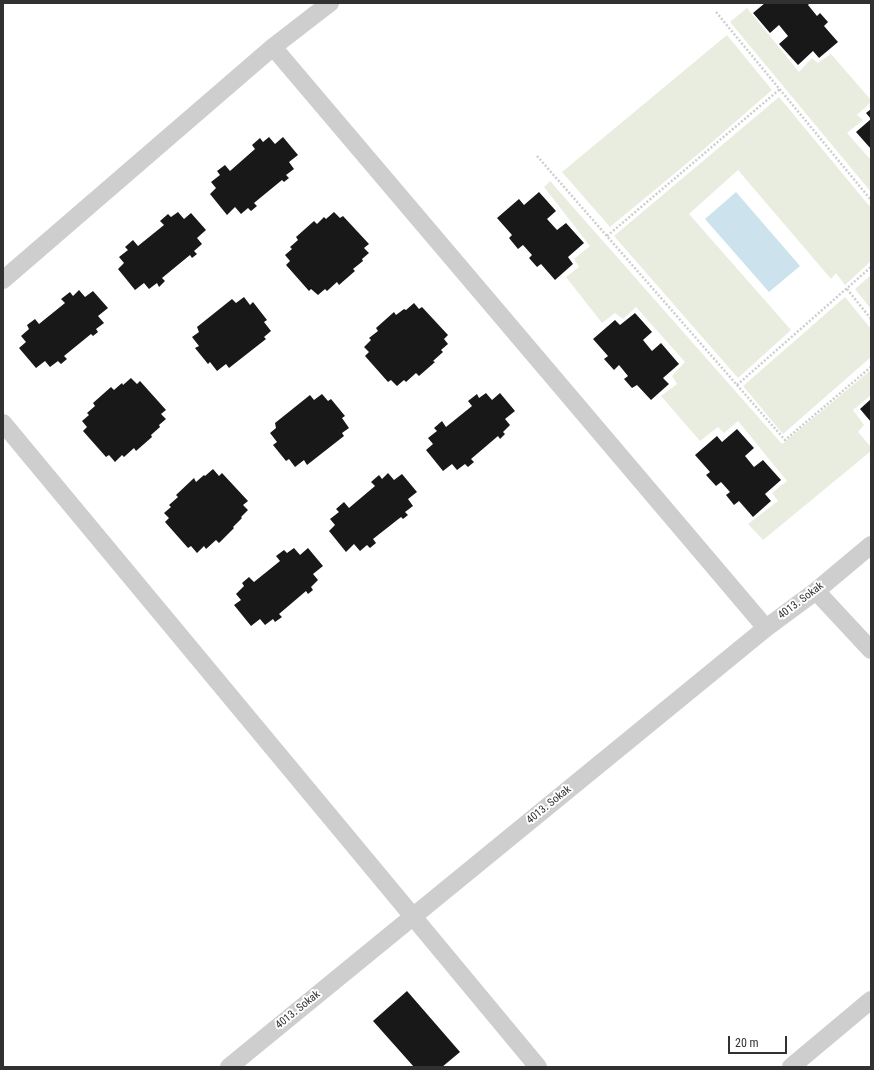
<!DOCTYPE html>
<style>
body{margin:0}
#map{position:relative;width:874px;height:1070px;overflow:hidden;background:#fff;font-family:"Roboto Condensed",sans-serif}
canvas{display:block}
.frame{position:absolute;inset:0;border:4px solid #313131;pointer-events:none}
.scale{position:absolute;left:728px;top:1036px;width:59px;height:18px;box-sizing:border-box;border:2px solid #313131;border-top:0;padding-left:5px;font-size:12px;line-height:14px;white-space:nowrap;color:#313131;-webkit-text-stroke:3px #fff;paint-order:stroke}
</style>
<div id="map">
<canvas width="874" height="1070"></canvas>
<div class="frame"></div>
<div class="scale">20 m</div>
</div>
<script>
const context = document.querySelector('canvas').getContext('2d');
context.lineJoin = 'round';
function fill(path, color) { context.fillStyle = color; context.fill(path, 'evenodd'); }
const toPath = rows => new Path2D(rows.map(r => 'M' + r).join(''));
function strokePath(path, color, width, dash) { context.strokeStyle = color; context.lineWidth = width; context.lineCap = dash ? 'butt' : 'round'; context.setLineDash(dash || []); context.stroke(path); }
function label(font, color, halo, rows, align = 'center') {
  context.font = font + ' "Roboto Condensed",sans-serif'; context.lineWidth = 4; context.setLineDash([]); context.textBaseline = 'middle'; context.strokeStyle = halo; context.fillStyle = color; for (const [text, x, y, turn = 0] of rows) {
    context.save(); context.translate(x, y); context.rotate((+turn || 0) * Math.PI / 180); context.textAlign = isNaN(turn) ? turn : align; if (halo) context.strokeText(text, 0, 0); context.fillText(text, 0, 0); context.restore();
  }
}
const green = toPath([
 [747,8,799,72,812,58,818,63,831,54,871,100,871,102,857,115,863,120,847,133,871,160,871,192,730,22],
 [727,35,772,90,703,150,610,227,562,172],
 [779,97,871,208,871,261,845,285,836,273,831,279,738,170,689,214,791,330,738,378,614,236],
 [550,181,782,444,871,370,871,395,853,410,864,425,858,432,871,447,871,451,763,540,748,524,778,501,772,493,787,481,738,421,724,433,718,427,700,441,661,396,677,384,672,376,685,362,636,307,623,319,615,313,602,323,566,277,579,267,574,259,590,246,544,187],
 [871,275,871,309,855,289],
 [845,297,871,329,871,357,783,434,743,386]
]);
const water = toPath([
 [736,192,800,266,769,292,705,219]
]);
const building = toPath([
 [765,3,810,3,808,5,817,16,820,13,828,22,824,26,838,42,819,58,813,51,798,65,779,44,788,36,779,25,770,33,753,13],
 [871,109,871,149,856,132,871,119,866,113],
 [269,137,275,144,283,137,298,155,289,162,294,169,286,175,289,178,284,182,282,180,254,203,257,206,251,211,248,208,241,214,235,207,227,215,210,194,216,188,211,182,220,175,217,171,225,165,230,171,255,149,252,145,260,138,263,142],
 [539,192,556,211,547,219,557,230,566,223,584,243,568,257,573,264,555,280,541,264,537,267,529,258,532,255,523,245,518,249,509,238,512,235,497,218,519,199,524,205],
 [178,212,184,219,191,213,206,230,197,238,202,244,194,251,197,254,192,258,190,255,162,278,165,281,159,287,157,283,149,289,144,283,135,290,118,269,124,263,119,257,128,250,125,247,133,240,138,246,164,225,160,221,168,214,171,217],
 [334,212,340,218,343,216,369,244,364,248,369,253,362,259,363,261,353,269,355,271,339,285,337,282,327,291,325,289,318,295,311,289,309,291,286,265,290,261,285,255,292,249,290,247,298,240,296,237,314,221,317,224,324,217,326,219],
 [79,290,85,297,93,291,108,308,98,316,104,323,96,329,98,332,93,336,91,334,64,356,67,359,61,364,58,361,50,367,45,361,36,368,19,348,26,342,21,336,29,329,27,325,35,319,39,324,65,303,61,299,70,292,73,296],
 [244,297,250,305,253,302,267,320,264,322,271,331,264,337,266,339,229,368,226,364,217,371,210,362,208,364,195,348,199,346,192,337,199,332,197,327,232,299,236,303],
 [414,303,419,309,422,307,448,335,444,339,448,344,441,350,443,352,433,361,435,362,419,376,416,373,406,382,404,380,397,386,391,380,388,382,365,356,369,352,364,347,371,340,369,338,378,331,376,328,394,312,396,315,404,309,406,310],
 [635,313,652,332,643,340,652,351,661,343,679,364,663,378,669,384,651,400,637,385,632,388,624,379,628,376,619,365,614,370,604,359,608,356,593,339,615,320,620,325],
 [131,378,137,384,140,381,166,410,161,414,166,419,159,425,160,427,151,435,152,437,136,451,134,448,124,457,122,455,115,462,109,455,106,457,83,431,87,427,82,421,89,415,87,413,95,406,93,403,111,387,114,390,122,383,123,385],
 [486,393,492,400,500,393,515,411,505,419,510,425,503,432,505,434,500,439,498,436,471,459,474,462,468,467,465,464,457,470,452,464,443,471,426,450,433,444,428,438,437,431,434,428,442,421,446,427,472,406,468,401,477,394,479,398],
 [322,394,328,401,331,399,345,416,342,418,349,428,342,433,344,436,307,465,304,460,295,467,289,459,286,461,273,445,277,442,270,433,276,428,275,423,310,395,314,400],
 [871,399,871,422,860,409],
 [737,429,754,448,745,456,754,467,763,460,781,480,765,494,771,501,753,517,739,501,734,505,726,495,730,492,721,482,716,486,706,475,710,472,695,455,717,436,722,442],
 [213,469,219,476,222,473,248,501,243,505,248,510,241,517,242,518,233,527,234,528,219,543,216,540,206,549,204,546,197,553,191,546,188,548,165,522,169,518,164,513,171,507,169,505,178,497,176,495,194,478,196,482,204,475,205,476],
 [388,473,394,480,402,474,417,492,408,499,413,506,405,512,408,515,403,519,401,517,373,539,376,543,370,548,367,545,360,551,354,544,346,552,329,531,335,525,330,519,339,512,336,509,344,502,349,508,375,486,371,482,379,475,382,479],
 [294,548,300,555,308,548,323,566,313,574,318,580,311,587,313,590,308,594,306,591,279,614,282,617,275,622,273,619,265,625,260,619,251,626,234,605,241,600,236,594,244,586,242,583,249,577,254,582,280,561,276,556,284,550,287,553],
 [407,991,460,1052,442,1067,414,1067,373,1021]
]);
const path = toPath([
 [716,12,871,200],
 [537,156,785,440,871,367],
 [607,236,780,89],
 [847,289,871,319],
 [737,385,871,267]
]);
const minor = toPath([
 [330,3,273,47,766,628],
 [3,280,273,47],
 [3,423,538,1067],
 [816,591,871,650],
 [229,1067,766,628,816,591,871,545],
 [791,1067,871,1000]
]);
const streetNames = [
 ["4013. Sokak",801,601,-37],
 ["4013. Sokak",549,805,-39],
 ["4013. Sokak",298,1010,-39]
];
fill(green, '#e8eddf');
fill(water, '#cce2ec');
fill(building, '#181818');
strokePath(path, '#cecece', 2.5, [2, 2]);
strokePath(minor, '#cecece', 18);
label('11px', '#313131', '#fff', streetNames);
</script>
